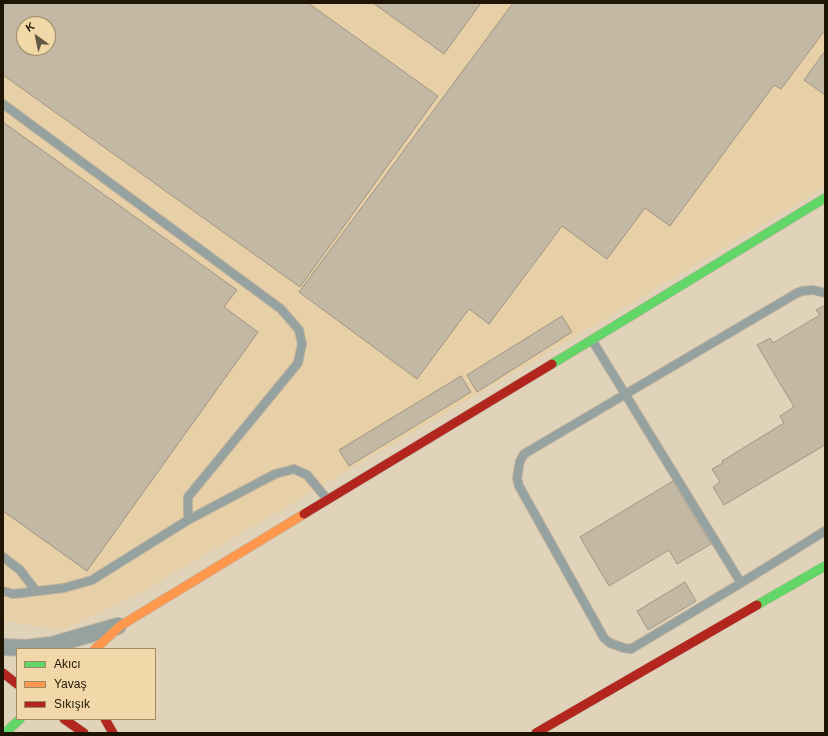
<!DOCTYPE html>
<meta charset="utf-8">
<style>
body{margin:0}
#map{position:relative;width:828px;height:736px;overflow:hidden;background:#e1d3ba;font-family:Helvetica,sans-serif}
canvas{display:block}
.frame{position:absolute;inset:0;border:4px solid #1e1504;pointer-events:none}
.legend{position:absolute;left:16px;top:648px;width:140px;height:72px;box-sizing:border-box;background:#f2d8a9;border:1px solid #9d8a67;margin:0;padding:5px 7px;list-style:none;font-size:12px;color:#1e1504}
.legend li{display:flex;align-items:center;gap:8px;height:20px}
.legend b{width:20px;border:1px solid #9d8a67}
.north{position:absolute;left:16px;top:16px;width:40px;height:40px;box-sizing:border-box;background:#f2d8a9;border:1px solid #9d8a67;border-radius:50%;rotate:327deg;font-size:11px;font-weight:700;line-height:16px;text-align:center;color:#1e1504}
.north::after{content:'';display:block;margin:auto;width:14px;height:18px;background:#625844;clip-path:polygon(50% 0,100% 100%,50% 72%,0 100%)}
</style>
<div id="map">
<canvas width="828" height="736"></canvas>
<div class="frame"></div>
<ul class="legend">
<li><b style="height:5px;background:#63d668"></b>Akıcı</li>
<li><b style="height:5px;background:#ff974d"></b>Yavaş</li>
<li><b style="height:5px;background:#b3261e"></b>Sıkışık</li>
</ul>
<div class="north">K</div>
</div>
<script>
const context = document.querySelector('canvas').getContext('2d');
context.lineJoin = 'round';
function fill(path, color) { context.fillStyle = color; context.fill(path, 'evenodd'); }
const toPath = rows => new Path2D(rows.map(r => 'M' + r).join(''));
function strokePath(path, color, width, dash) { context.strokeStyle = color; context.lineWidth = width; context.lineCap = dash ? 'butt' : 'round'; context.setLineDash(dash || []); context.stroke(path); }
const built = toPath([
 [3,3,825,3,825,187,610,316,140,593,63,630,3,621],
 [24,24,48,24,48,48,24,48]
]);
const building = toPath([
 [3,3,308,3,438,96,300,287,3,75,3,3],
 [24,24,48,24,48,48,24,48,24,24],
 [373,3,481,3,444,54,373,3],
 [513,3,825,3,825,30,781,89,774,85,670,226,645,208,607,259,562,226,489,324,469,309,417,379,299,292,513,3],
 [825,51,825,95,804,80,825,51],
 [3,122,237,290,224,307,258,332,87,571,3,511,3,122],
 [825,305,825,445,724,505,713,487,720,482,712,469,723,463,722,461,784,423,780,416,794,407,757,345,770,338,773,343,820,315,816,310,825,305],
 [562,316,572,332,477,392,467,375,562,316],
 [461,376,471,392,349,466,339,450,461,376],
 [673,481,711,544,677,564,669,550,609,586,580,537,673,481],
 [685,582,696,601,648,630,637,611,685,582]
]);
const lane = toPath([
 [3,104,281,309,299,330,302,344,298,363,188,497,188,520],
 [825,293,813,290,802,291,797,293,524,454,520,461,517,478,519,486,604,638,610,643,624,648,631,649,741,583,825,531],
 [592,340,741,583],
 [3,557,20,570,36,591],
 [3,591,13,594,64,588,92,580,188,520,275,474,294,469,307,475,327,499]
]);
const street = toPath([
 [3,647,26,648,52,645,118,626]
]);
const fast = toPath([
 [552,364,825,198],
 [757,605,825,566],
 [5,733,20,719]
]);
const slow = toPath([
 [95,649,120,626,304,514]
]);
const jam = toPath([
 [304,514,552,364],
 [3,673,17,684],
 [64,719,84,733],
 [105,719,113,733],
 [536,733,757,605]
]);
fill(built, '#e7d0a7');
fill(building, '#c3b8a3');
strokePath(building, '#a09582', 1);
strokePath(lane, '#bbb09d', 10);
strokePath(street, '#bbb09d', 18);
strokePath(fast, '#bbb09d', 10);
strokePath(slow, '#bbb09d', 10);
strokePath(jam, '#bbb09d', 10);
strokePath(lane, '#96a2a0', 8);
strokePath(street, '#96a2a0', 16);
strokePath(fast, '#63d668', 9);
strokePath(slow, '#ff974d', 9);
strokePath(jam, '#b3261e', 9);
</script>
